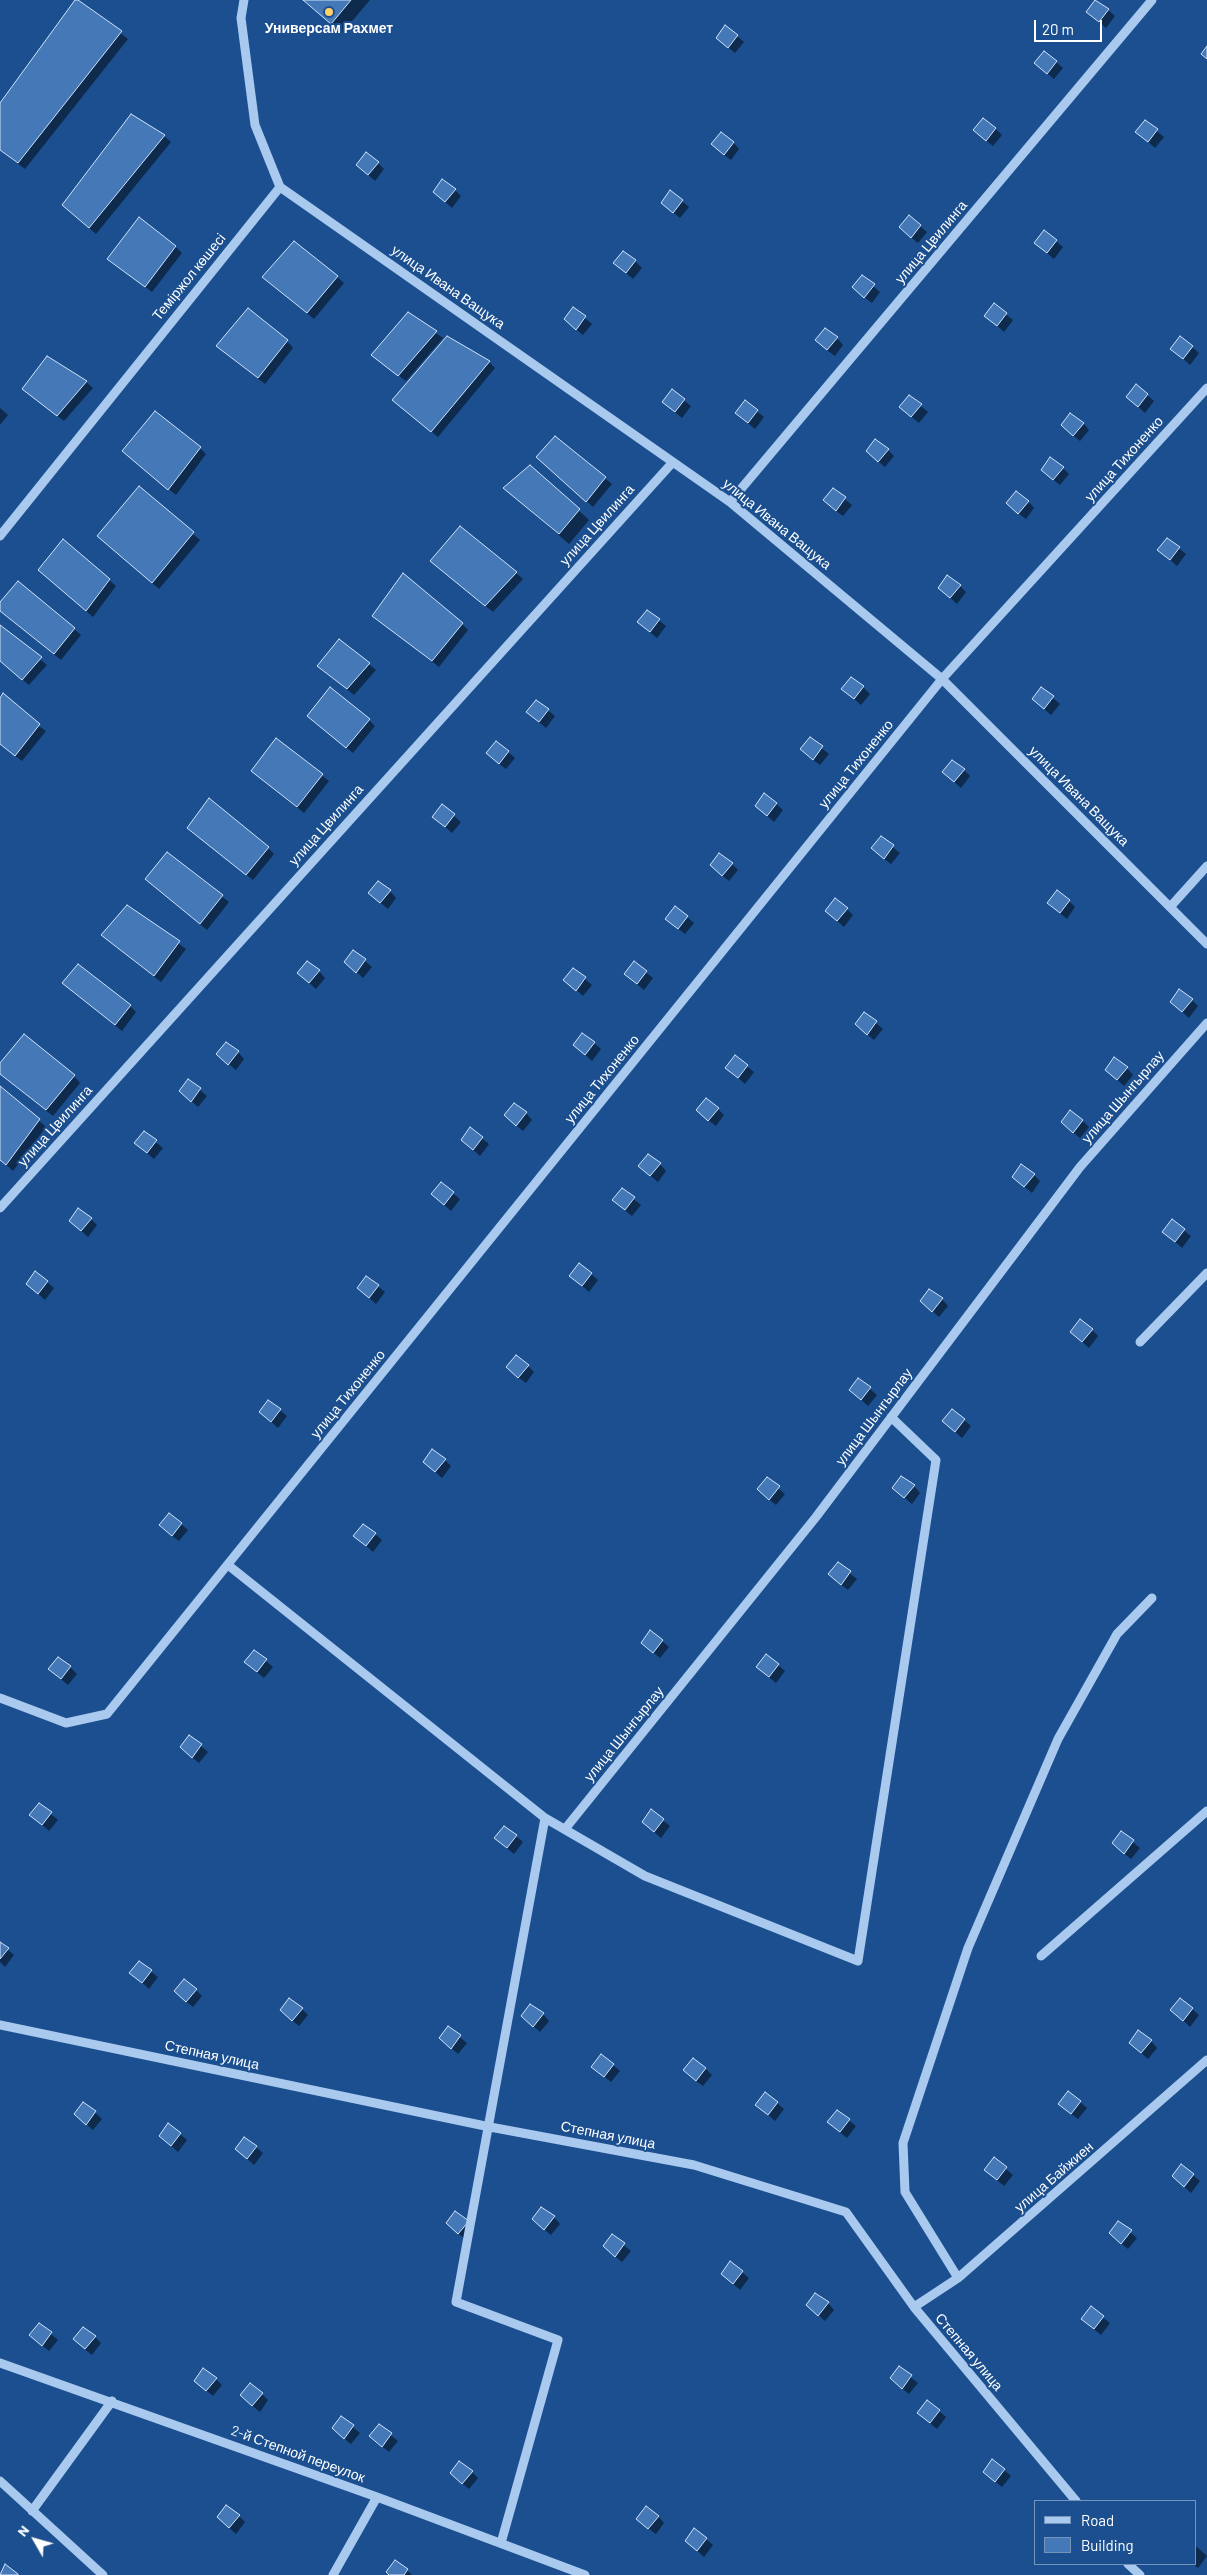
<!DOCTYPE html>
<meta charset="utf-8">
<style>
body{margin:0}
#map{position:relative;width:1207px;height:2575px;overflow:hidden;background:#1b4f8f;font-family:Barlow,sans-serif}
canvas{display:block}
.legend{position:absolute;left:1034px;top:2500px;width:162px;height:65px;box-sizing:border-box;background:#1b4f8f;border:1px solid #7695bc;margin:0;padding:6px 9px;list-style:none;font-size:15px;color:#fff}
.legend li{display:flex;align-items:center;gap:10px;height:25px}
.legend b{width:25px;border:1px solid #7695bc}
.north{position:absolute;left:10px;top:2515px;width:50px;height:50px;-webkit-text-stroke:4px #1b4f8f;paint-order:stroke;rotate:308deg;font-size:14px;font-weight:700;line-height:20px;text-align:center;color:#fff}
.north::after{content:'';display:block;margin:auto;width:18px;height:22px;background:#fff;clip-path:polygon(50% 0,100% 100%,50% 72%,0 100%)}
.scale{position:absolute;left:1034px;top:20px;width:68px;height:22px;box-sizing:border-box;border:2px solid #fff;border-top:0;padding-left:6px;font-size:15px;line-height:18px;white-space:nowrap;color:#fff;-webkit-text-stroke:4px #1b4f8f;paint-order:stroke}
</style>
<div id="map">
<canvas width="1207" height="2575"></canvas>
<ul class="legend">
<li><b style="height:6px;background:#a9c9ee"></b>Road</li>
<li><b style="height:14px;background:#4478b7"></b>Building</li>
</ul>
<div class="north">N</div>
<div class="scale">20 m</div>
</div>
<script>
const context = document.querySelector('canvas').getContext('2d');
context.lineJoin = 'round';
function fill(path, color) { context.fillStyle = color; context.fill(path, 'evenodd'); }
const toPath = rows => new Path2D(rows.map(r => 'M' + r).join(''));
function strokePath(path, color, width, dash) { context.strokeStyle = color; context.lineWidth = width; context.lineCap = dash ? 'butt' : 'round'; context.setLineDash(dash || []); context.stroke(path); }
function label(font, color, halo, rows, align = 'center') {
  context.font = font + ' Barlow,sans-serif'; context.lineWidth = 4; context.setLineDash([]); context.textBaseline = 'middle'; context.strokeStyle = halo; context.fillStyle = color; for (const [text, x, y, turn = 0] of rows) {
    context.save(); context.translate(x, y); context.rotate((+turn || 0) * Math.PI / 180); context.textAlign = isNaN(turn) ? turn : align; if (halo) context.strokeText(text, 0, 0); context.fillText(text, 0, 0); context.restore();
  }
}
const shadow = toPath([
 [76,0,128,39,25,169,0,150,0,105],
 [303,0,370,0,342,33],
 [1108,10,1115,16,1106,28,1094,18],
 [726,27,744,42,735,53,724,44],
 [1056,62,1063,68,1054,79,1043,70],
 [1145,122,1164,137,1155,148,1144,138],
 [995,128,1002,135,993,146,982,137],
 [164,136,171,142,96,234,70,211],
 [733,142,739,149,731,160,719,151],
 [378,163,384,169,375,181,364,171],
 [455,190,461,196,452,208,441,198],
 [682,201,689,207,680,218,669,209],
 [909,217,927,232,918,243,907,234],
 [1044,232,1063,247,1054,259,1042,249],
 [175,246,182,253,152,292,116,265],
 [635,261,642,268,633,279,615,263],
 [337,277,344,283,314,319,270,283],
 [862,277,880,292,872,303,860,294],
 [994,305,1013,320,1004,332,993,322],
 [574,309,592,324,583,335,572,326],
 [408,314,443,338,406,381,379,361],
 [837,338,843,345,835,356,823,347],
 [287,341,293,348,265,384,224,352],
 [1192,347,1199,353,1190,365,1179,355],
 [489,362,495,368,438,437,401,406],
 [86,382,93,388,64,421,23,389],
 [1136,386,1154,401,1145,413,1134,403],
 [672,391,691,406,682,418,670,408],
 [909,396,928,412,919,423,907,413],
 [745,402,764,417,755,429,743,419],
 [0,408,8,415,0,425],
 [1083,423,1089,430,1080,441,1069,432],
 [555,438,612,484,593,507,544,463],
 [200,448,206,454,176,495,130,457],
 [888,450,894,456,885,467,874,458],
 [530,466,589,520,569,544,505,488],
 [1063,468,1069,474,1060,485,1049,476],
 [139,487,200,540,159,589,105,542],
 [833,490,852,505,843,516,831,507],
 [1028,501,1034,508,1026,519,1014,510],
 [1167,539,1186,554,1177,566,1166,556],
 [431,561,516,573,523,579,493,612],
 [39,570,109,580,116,586,93,617],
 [960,586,966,592,957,604,946,594],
 [0,604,74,629,81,635,61,660,4,614,0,610],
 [647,611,666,626,657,638,645,628],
 [374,616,462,624,468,630,439,667],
 [0,626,47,665,29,685,0,661],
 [340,641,376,670,354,695,319,666],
 [863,687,870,694,861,705,850,695],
 [1041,688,1060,704,1051,715,1040,705],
 [0,700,46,731,22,761,0,744],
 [536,701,555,716,546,728,534,718],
 [369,720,375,726,353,753,315,722],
 [810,739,829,754,820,765,808,756],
 [276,740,329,781,304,813,259,777],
 [508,752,515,758,506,769,494,760],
 [964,770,970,776,961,788,950,778],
 [776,804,783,810,774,822,763,812],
 [442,806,461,822,452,833,441,823],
 [188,828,268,848,274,854,253,880],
 [881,838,900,853,891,864,879,855],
 [167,854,229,902,207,930,146,879],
 [732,864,738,870,729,881,718,872],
 [390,891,396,898,388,909,376,899],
 [1069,901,1075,907,1067,919,1055,909],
 [128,906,186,949,161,982,110,942],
 [847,909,853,915,844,927,833,917],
 [687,917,694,923,685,934,674,925],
 [353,951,372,967,363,978,352,968],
 [634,963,653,978,644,990,632,980],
 [573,969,592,985,583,996,570,984],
 [319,971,325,978,316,989,305,979],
 [71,990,130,1006,136,1012,122,1031],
 [1192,1000,1198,1006,1189,1018,1178,1008],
 [865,1014,883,1029,874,1040,863,1031],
 [583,1034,601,1049,592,1061,581,1051],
 [238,1052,244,1059,236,1070,224,1060],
 [735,1057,754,1072,745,1084,734,1074],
 [0,1065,74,1076,80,1083,53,1116,3,1076,0,1073],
 [1127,1068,1133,1075,1124,1086,1113,1076],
 [188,1080,207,1096,198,1107,187,1097],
 [0,1087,46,1127,13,1171,0,1159],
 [718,1109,724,1115,716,1126,704,1117],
 [526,1113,532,1120,523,1131,512,1122],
 [1083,1121,1089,1127,1080,1138,1069,1129],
 [470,1129,489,1144,480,1156,469,1146],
 [144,1133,163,1148,154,1159,143,1150],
 [660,1164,666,1171,658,1182,646,1172],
 [1034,1175,1040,1181,1032,1193,1020,1183],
 [441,1184,460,1199,451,1211,440,1201],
 [622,1190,641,1205,632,1216,621,1207],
 [91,1219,97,1225,88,1237,77,1227],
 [1172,1221,1191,1236,1182,1248,1171,1238],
 [591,1274,598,1280,589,1292,578,1282],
 [366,1277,385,1292,376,1304,365,1294],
 [47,1282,54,1288,45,1300,34,1290],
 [942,1299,948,1306,939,1317,928,1307],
 [1092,1330,1098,1336,1089,1348,1078,1338],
 [528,1366,534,1372,526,1383,514,1374],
 [858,1379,877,1395,868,1406,857,1396],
 [268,1401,287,1416,278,1428,267,1418],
 [964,1420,971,1426,962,1438,951,1428],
 [445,1460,451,1466,442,1478,431,1468],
 [767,1479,785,1494,776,1505,765,1496],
 [914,1486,920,1493,912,1504,900,1494],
 [181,1524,188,1530,179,1541,167,1532],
 [375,1534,382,1540,373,1552,362,1542],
 [838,1564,857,1579,848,1590,836,1581],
 [662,1641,669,1647,660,1658,649,1649],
 [254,1651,273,1667,264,1678,252,1668],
 [778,1665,785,1671,776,1683,764,1673],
 [70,1667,77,1674,68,1685,56,1675],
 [190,1737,208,1752,199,1763,188,1754],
 [39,1804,58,1820,49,1831,38,1821],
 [651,1811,670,1826,661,1838,650,1828],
 [1122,1833,1140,1848,1131,1859,1120,1850],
 [516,1836,523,1842,514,1854,502,1844],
 [0,1943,14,1955,5,1967,0,1962],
 [139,1962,158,1977,149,1989,138,1979],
 [196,1990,202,1996,193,2007,182,1998],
 [302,2009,308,2015,299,2026,288,2017],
 [1192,2009,1199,2015,1190,2027,1177,2014],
 [543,2014,549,2021,540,2032,529,2022],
 [448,2028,467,2043,458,2054,447,2044],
 [1151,2041,1157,2048,1148,2059,1137,2049],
 [613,2065,620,2071,611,2082,600,2073],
 [705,2068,712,2075,703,2086,691,2077],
 [1080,2102,1087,2108,1078,2119,1066,2110],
 [84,2103,102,2119,93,2130,82,2120],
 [777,2103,784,2109,775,2121,764,2111],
 [837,2111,856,2126,847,2138,835,2128],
 [169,2125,187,2140,178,2152,167,2142],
 [245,2138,263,2153,254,2165,243,2155],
 [994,2159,1013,2175,1004,2186,992,2176],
 [1182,2166,1200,2181,1191,2193,1180,2183],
 [554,2217,560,2224,551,2235,540,2226],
 [468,2222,474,2228,465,2239,454,2230],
 [1119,2223,1137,2238,1128,2249,1117,2240],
 [612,2236,631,2251,622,2262,611,2253],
 [731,2263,749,2278,740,2290,729,2280],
 [828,2303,834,2310,825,2321,814,2311],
 [1091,2308,1110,2323,1101,2335,1089,2325],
 [39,2324,58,2340,49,2351,37,2341],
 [95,2337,101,2343,92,2355,81,2346],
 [899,2368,918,2383,909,2394,898,2385],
 [216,2379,222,2385,213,2396,202,2387],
 [262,2394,268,2400,260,2412,248,2402],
 [939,2411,946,2417,937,2429,925,2419],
 [342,2418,360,2433,351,2444,340,2435],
 [379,2426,398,2441,389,2452,378,2443],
 [1004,2470,1011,2476,1002,2487,991,2478],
 [472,2472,478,2478,469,2489,458,2480],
 [239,2516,245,2522,236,2534,225,2524],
 [658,2516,664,2523,656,2534,644,2525],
 [706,2539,713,2545,704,2557,693,2547],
 [1196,2546,1207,2556,1198,2568,1193,2564,1196,2564],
 [395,2562,407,2570,412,2575,390,2575]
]);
const building = toPath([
 [75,0,78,0,122,31,18,163,0,150,0,103,75,0],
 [303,0,351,0,331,24,303,0],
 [1095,0,1109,9,1099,22,1086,12,1095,0],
 [725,25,738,35,728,48,716,38,725,25],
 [1207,46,1207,59,1201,54,1207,46],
 [1044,51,1057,61,1047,74,1034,63,1044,51],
 [131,114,165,135,89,228,62,205,131,114],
 [983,118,996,128,986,141,973,130,983,118],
 [1145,120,1158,129,1148,142,1135,132,1145,120],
 [721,132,734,142,724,155,711,144,721,132],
 [366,152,379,162,368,175,356,165,366,152],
 [442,179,456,189,445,202,433,192,442,179],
 [670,190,683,200,673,213,661,203,670,190],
 [909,215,921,225,911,238,899,227,909,215],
 [139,217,176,246,145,287,107,259,139,217],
 [1044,230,1057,240,1047,253,1034,243,1044,230],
 [294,241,338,276,307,313,262,277,294,241],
 [623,251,636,260,626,273,613,263,623,251],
 [862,275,875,284,864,298,852,287,862,275],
 [994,303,1007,313,997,326,984,316,994,303],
 [573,307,586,316,576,330,564,319,573,307],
 [248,308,288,340,258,378,216,346,248,308],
 [408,312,437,331,398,376,371,355,408,312],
 [825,328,838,337,827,350,815,340,825,328],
 [447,336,490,361,431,432,392,400,447,336],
 [1180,336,1193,346,1183,359,1170,349,1180,336],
 [47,356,87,381,57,416,22,389,47,356],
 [1136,384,1148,394,1138,407,1126,397,1136,384],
 [672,389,685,399,675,412,662,402,672,389],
 [909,395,922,404,911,417,899,407,909,395],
 [745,400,758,410,748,423,735,413,745,400],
 [155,411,201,447,168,490,122,451,155,411],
 [1070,413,1084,423,1073,436,1061,425,1070,413],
 [555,436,606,477,586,502,536,457,555,436],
 [875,439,889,449,878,462,866,451,875,439],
 [1050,457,1064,467,1053,480,1041,470,1050,457],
 [530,465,580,509,559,534,503,488,530,465],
 [139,486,194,532,152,583,97,536,139,486],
 [833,488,846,497,836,511,823,500,833,488],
 [1016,491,1029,501,1018,514,1006,503,1016,491],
 [460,526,517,572,485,606,430,561,460,526],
 [1167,538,1180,547,1170,560,1157,550,1167,538],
 [63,539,110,579,86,611,38,570,63,539],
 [403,573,463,623,432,661,372,616,403,573],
 [947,575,961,585,950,598,938,588,947,575],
 [18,581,75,628,54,654,0,611,0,602,18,581],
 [647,610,660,619,650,632,637,622,647,610],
 [0,625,42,657,22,680,0,661,0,625],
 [339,639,370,663,347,689,317,666,339,639],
 [851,677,864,686,854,699,841,689,851,677],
 [330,687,370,719,346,748,307,716,330,687],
 [1041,687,1054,696,1044,709,1032,699,1041,687],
 [3,693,40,724,15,756,0,744,0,698,3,693],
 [536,700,549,709,539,722,526,712,536,700],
 [810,737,823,746,813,760,800,749,810,737],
 [276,738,323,774,297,807,251,771,276,738],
 [496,741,509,751,499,764,486,753,496,741],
 [952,760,965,769,954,782,942,772,952,760],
 [764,793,777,803,767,816,755,806,764,793],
 [209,798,269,847,246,875,187,828,209,798],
 [442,804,455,814,445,827,432,817,442,804],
 [881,836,894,845,884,859,871,848,881,836],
 [167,852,223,895,200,924,145,879,167,852],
 [719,853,733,863,722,876,710,865,719,853],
 [378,881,391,890,380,903,368,893,378,881],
 [1057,890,1070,900,1060,913,1047,903,1057,890],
 [835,898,848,908,837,921,825,911,835,898],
 [127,905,180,941,154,976,101,935,127,905],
 [675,906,688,916,678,929,665,919,675,906],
 [353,950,366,959,356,973,344,962,353,950],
 [307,961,320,970,309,983,297,973,307,961],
 [634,961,647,971,637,984,624,974,634,961],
 [78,964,131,1005,115,1025,62,983,78,964],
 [573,968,586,977,576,991,563,980,573,968],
 [1179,989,1193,999,1182,1012,1170,1002,1179,989],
 [864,1012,877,1021,867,1035,855,1024,864,1012],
 [582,1033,595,1042,585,1055,573,1045,582,1033],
 [24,1034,75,1075,46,1110,0,1074,0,1063,24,1034],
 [226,1042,239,1051,228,1065,216,1054,226,1042],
 [735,1055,748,1065,738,1078,725,1068,735,1055],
 [1114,1057,1128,1067,1117,1080,1105,1070,1114,1057],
 [188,1079,201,1088,191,1102,179,1091,188,1079],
 [0,1086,40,1119,6,1165,0,1160,0,1086],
 [706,1098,719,1108,708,1121,696,1110,706,1098],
 [514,1103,527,1112,516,1126,504,1115,514,1103],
 [1070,1110,1083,1120,1073,1133,1061,1122,1070,1110],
 [470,1127,483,1137,473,1150,461,1140,470,1127],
 [144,1131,157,1140,147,1153,134,1143,144,1131],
 [648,1154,661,1163,650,1176,638,1166,648,1154],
 [1021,1164,1035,1174,1024,1187,1012,1177,1021,1164],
 [441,1182,454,1192,444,1205,431,1194,441,1182],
 [622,1188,635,1197,625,1210,612,1200,622,1188],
 [78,1208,92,1218,81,1231,69,1221,78,1208],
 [1172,1219,1185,1229,1175,1242,1162,1232,1172,1219],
 [579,1263,592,1273,582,1286,569,1276,579,1263],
 [35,1271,48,1281,38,1294,26,1284,35,1271],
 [366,1276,379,1285,369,1298,357,1288,366,1276],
 [929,1289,943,1298,932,1312,920,1301,929,1289],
 [1080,1319,1093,1329,1082,1342,1070,1332,1080,1319],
 [516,1355,529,1365,518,1378,506,1367,516,1355],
 [858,1378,871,1387,861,1400,849,1390,858,1378],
 [268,1400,281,1409,271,1422,259,1412,268,1400],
 [952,1409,965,1419,955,1432,942,1421,952,1409],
 [432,1449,446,1459,435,1472,423,1462,432,1449],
 [901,1476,915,1485,904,1498,892,1488,901,1476],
 [767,1477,780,1486,769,1500,757,1489,767,1477],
 [169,1513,182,1523,172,1536,159,1525,169,1513],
 [363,1524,376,1533,366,1546,353,1536,363,1524],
 [838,1562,851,1571,841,1585,828,1574,838,1562],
 [650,1630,663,1640,653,1653,641,1643,650,1630],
 [254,1650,267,1659,257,1672,244,1662,254,1650],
 [766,1654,779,1664,769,1677,756,1667,766,1654],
 [58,1657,71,1666,61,1679,48,1669,58,1657],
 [189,1735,202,1744,192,1758,180,1747,189,1735],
 [39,1803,52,1812,42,1825,29,1815,39,1803],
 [651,1809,664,1819,654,1832,642,1822,651,1809],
 [504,1826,517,1835,507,1848,494,1838,504,1826],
 [1121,1831,1134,1840,1124,1854,1112,1843,1121,1831],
 [0,1942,9,1948,0,1959,0,1942],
 [139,1961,152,1970,142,1983,129,1973,139,1961],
 [184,1979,197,1989,186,2002,174,1991,184,1979],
 [289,1998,303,2008,292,2021,280,2010,289,1998],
 [1180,1998,1193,2008,1183,2021,1170,2010,1180,1998],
 [530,2004,544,2013,533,2027,521,2016,530,2004],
 [448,2026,461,2035,451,2049,439,2038,448,2026],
 [1138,2030,1152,2040,1141,2053,1129,2043,1138,2030],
 [601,2054,614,2064,604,2077,591,2067,601,2054],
 [693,2058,706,2068,696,2081,683,2070,693,2058],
 [1068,2091,1081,2101,1071,2114,1058,2104,1068,2091],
 [765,2092,778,2102,768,2115,755,2105,765,2092],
 [83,2102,96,2111,86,2125,74,2114,83,2102],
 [837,2110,850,2119,840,2132,827,2122,837,2110],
 [168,2123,181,2133,171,2146,159,2136,168,2123],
 [244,2137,257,2146,247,2159,235,2149,244,2137],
 [994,2157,1007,2167,997,2180,984,2170,994,2157],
 [1181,2164,1194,2174,1184,2187,1172,2176,1181,2164],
 [541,2207,555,2216,544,2230,532,2219,541,2207],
 [455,2211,469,2221,458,2234,446,2223,455,2211],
 [1118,2221,1132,2230,1121,2244,1109,2233,1118,2221],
 [612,2234,625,2243,615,2257,603,2246,612,2234],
 [730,2261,743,2271,733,2284,721,2274,730,2261],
 [815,2293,829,2302,818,2316,806,2305,815,2293],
 [1091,2306,1104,2316,1094,2329,1081,2319,1091,2306],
 [39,2323,52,2332,42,2346,29,2335,39,2323],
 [83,2327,96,2336,85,2349,73,2339,83,2327],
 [899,2366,912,2375,902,2389,890,2378,899,2366],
 [203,2368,217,2378,206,2391,194,2381,203,2368],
 [250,2383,263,2393,252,2406,240,2395,250,2383],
 [927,2400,940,2410,930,2423,917,2413,927,2400],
 [341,2416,354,2425,344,2439,332,2428,341,2416],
 [379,2424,392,2433,382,2447,369,2436,379,2424],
 [992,2459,1005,2469,995,2482,983,2472,992,2459],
 [459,2461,473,2471,462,2484,450,2473,459,2461],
 [226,2505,240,2515,229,2528,217,2517,226,2505],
 [646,2506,659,2516,648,2529,636,2519,646,2506],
 [694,2528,707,2538,697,2551,685,2541,694,2528],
 [395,2560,408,2569,404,2575,389,2575,386,2572,395,2560],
 [5,2564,18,2574,18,2575,0,2575,5,2564]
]);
const minor = toPath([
 [244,0,241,18,255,125,280,187],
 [280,187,730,502,942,679,1207,944],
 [730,502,1152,0],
 [0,536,280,187],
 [1171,906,1207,866],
 [0,1208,673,462],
 [1140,1342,1207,1273],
 [228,1565,545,1818,645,1876,858,1961,936,1460,891,1417],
 [0,1698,66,1723,107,1714,942,679,1207,388],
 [565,1829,816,1517,1080,1167,1207,1023],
 [1041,1956,1207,1811],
 [0,2025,490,2127,694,2165,846,2212,914,2307,1076,2501],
 [958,2278,905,2192,903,2143,968,1948,1058,1739,1117,1634,1152,1598],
 [914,2307,958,2278,1207,2060],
 [0,2363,377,2497,585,2575],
 [0,2481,103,2575],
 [32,2511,112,2401],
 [501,2543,558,2340,456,2302,545,1818],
 [1128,2564,1140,2575],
 [333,2575,377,2497]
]);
const markers = [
 [329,12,5,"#ffd166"]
];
const poiNames = [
 ["Универсам Рахмет",329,28]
];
const streetNames = [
 ["улица Цвилинга",931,242,-50],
 ["Теміржол көшесі",189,277,-51],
 ["улица Ивана Ващука",448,287,35],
 ["улица Тихоненко",1124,459,-48],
 ["улица Ивана Ващука",777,524,39],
 ["улица Цвилинга",597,525,-48],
 ["улица Тихоненко",856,764,-51],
 ["улица Ивана Ващука",1079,796,45],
 ["улица Цвилинга",326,825,-48],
 ["улица Тихоненко",602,1079,-51],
 ["улица Шынгырлау",1123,1097,-49],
 ["улица Цвилинга",55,1126,-48],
 ["улица Тихоненко",348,1394,-51],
 ["улица Шынгырлау",874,1417,-53],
 ["улица Шынгырлау",624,1734,-51],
 ["Степная улица",212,2055,12],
 ["Степная улица",608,2135,11],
 ["улица Байжиен",1054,2177,-41],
 ["Степная улица",969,2352,50],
 ["2-й Степной переулок",298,2454,20]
];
fill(shadow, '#0007');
fill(building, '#4478b7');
strokePath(building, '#cfe3fa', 1);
strokePath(minor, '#a9c9ee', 9);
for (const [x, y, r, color] of markers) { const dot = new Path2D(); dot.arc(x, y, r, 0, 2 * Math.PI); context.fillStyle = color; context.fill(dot); strokePath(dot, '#1b4f8f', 2); }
label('bold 14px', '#fff', '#1b4f8f', poiNames);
label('14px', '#fff', '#1b4f8f', streetNames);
</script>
